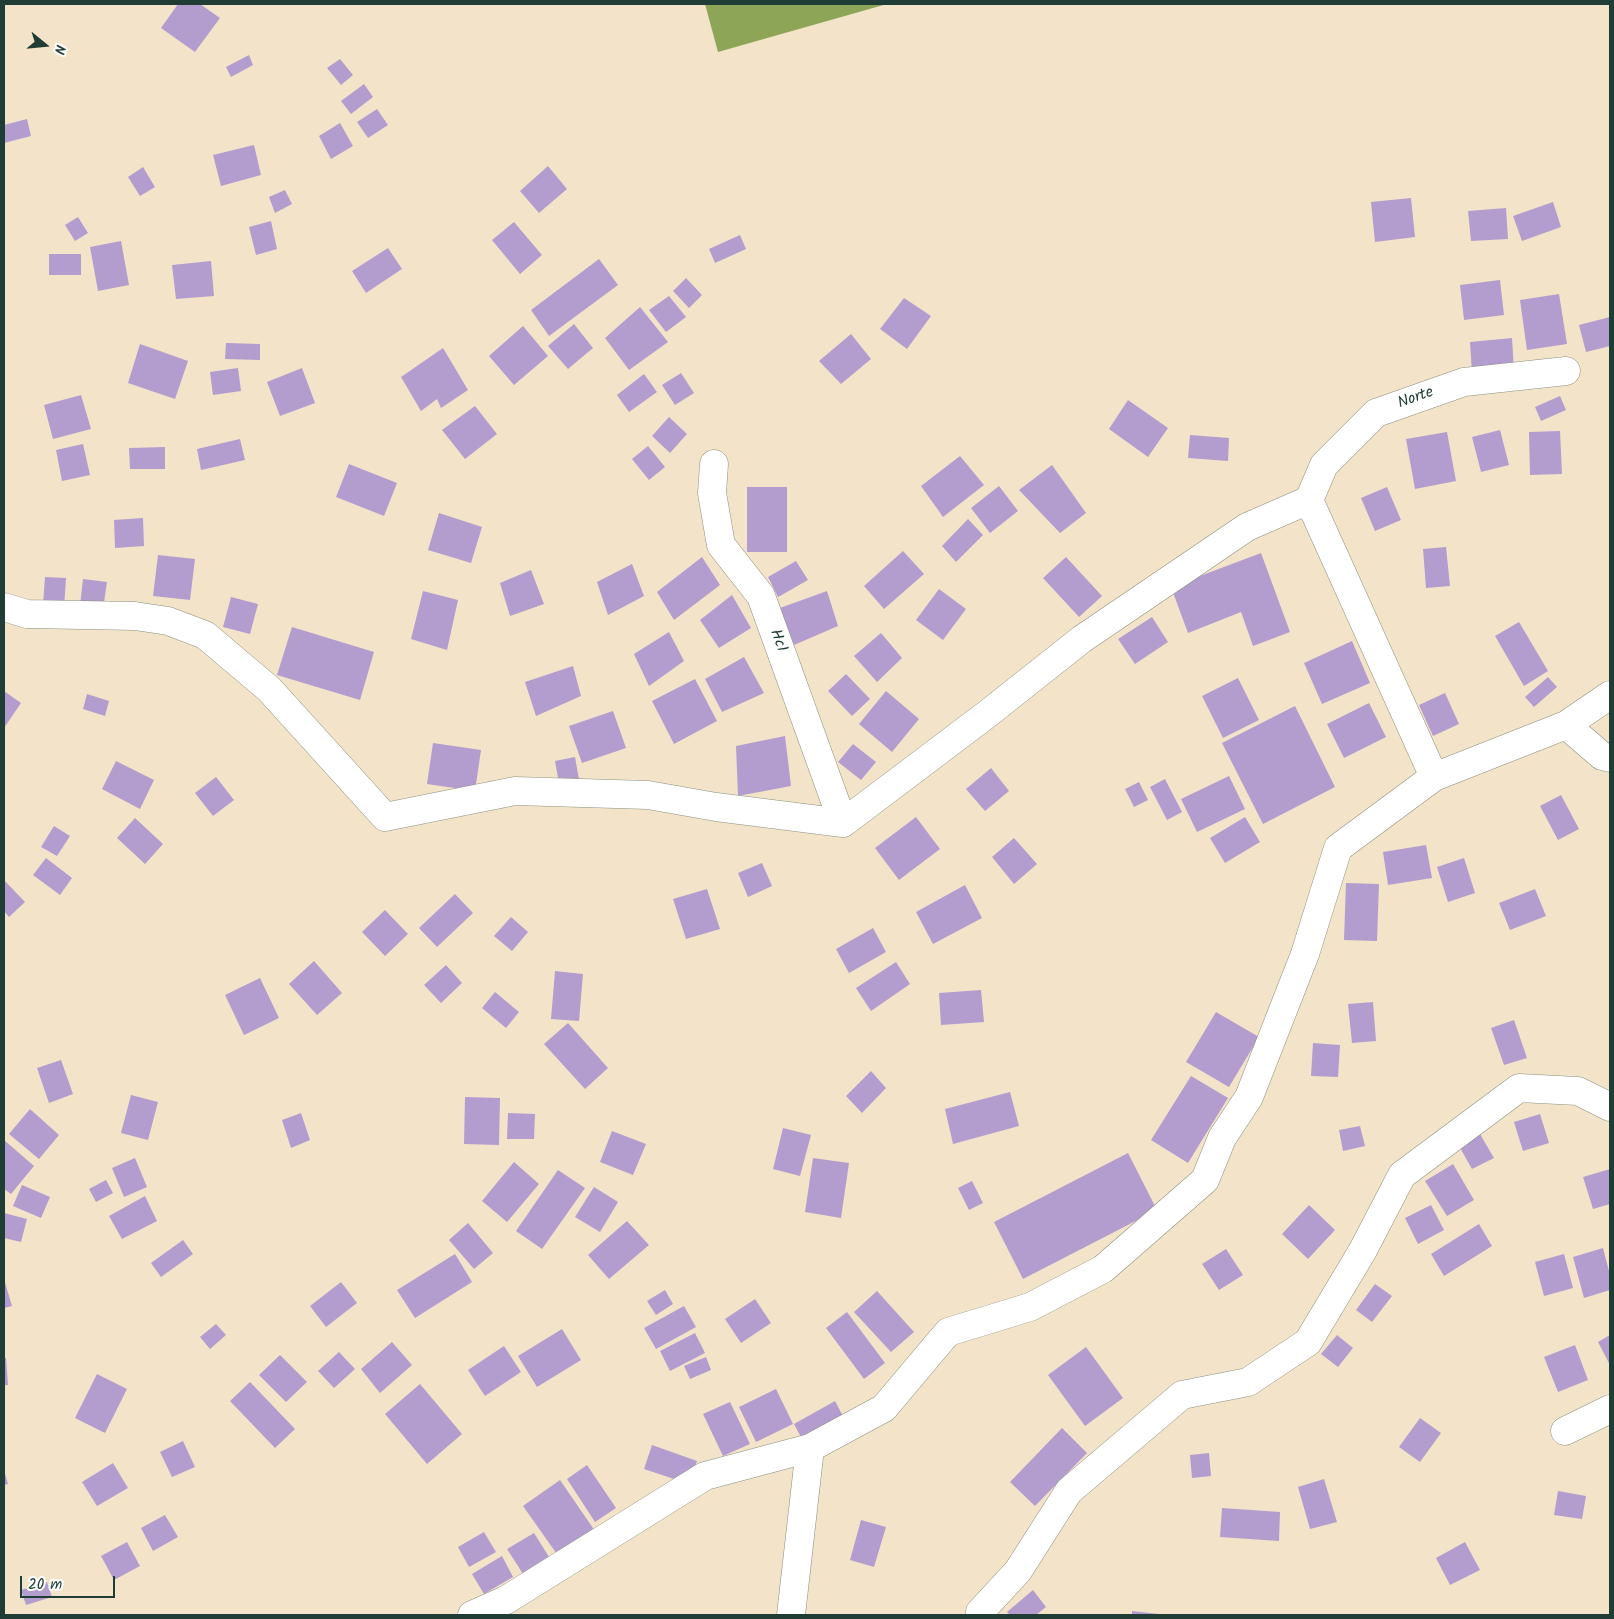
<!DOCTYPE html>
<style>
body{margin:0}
#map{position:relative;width:1614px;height:1619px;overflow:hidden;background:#f3e3c9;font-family:Kalam,sans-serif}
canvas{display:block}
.frame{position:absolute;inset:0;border:5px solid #1f3d34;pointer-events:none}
.north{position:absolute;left:20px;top:20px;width:50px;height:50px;-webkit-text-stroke:4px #fff;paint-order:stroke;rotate:107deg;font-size:14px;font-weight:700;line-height:20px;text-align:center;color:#1f3d34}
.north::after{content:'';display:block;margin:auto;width:18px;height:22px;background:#1f3d34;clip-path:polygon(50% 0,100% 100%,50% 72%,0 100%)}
.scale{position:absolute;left:20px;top:1576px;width:95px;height:22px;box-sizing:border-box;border:2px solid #1f3d34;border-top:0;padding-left:6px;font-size:15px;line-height:18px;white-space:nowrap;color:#1f3d34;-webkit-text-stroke:4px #fff;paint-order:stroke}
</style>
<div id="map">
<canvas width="1614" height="1619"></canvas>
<div class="frame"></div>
<div class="north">N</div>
<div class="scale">20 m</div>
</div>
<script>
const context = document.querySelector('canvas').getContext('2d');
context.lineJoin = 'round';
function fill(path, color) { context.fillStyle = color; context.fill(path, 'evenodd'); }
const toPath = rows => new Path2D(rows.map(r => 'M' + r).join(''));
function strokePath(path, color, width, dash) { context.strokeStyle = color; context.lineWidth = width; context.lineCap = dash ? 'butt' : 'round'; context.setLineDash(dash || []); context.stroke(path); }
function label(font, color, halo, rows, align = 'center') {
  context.font = font + ' Kalam,sans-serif'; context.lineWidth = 5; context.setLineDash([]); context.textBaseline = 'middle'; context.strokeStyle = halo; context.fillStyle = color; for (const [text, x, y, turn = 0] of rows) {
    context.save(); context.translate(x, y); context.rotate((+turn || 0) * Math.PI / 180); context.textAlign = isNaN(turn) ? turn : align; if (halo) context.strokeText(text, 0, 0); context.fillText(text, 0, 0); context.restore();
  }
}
const forest = toPath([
 [705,4,887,4,718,52]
]);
const building = toPath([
 [178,4,200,4,220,18,195,52,161,28],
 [249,55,253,65,231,77,226,67],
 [340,59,353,75,341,85,327,68],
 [364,84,373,97,351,114,341,101],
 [377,109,388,125,368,138,357,122],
 [27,119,31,136,4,143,4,125],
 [340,123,353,146,331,159,319,136],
 [254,145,261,175,221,186,213,155],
 [548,166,567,189,539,213,520,191],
 [143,167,155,187,140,196,128,177],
 [285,190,292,204,275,213,269,197],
 [1411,198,1415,237,1375,242,1371,202],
 [1553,202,1561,227,1522,241,1513,216],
 [1506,208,1508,239,1471,241,1468,211],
 [78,217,88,233,75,241,65,225],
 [271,221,277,249,256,255,249,227],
 [514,222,542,255,520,274,492,240],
 [740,235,746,249,715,263,709,249],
 [121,241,129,285,98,291,90,247],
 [388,248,402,269,366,293,352,271],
 [49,254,81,254,81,275,49,275],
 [599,259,618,285,549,336,531,310],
 [211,261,214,296,176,299,172,265],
 [686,278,702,295,689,308,673,291],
 [1500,280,1504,315,1464,320,1460,285],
 [1559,294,1567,344,1527,350,1520,300],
 [669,296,686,317,666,332,649,310],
 [904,298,931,316,907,349,880,329],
 [640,307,668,342,629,370,605,338],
 [1610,317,1610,346,1586,352,1579,325],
 [574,324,593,348,568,369,548,346],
 [523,326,548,356,514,385,489,356],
 [851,334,871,359,841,384,819,361],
 [1512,338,1514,370,1472,373,1470,342],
 [226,343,260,344,260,360,225,359],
 [140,344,188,361,175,399,128,383],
 [443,348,468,390,441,408,437,399,421,411,401,377],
 [238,368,241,391,213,395,210,372],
 [302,368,315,403,280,416,267,382],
 [681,373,694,393,675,405,662,385],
 [644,374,657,392,629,412,617,395],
 [81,395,91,429,53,439,44,405],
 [1560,396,1566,410,1541,421,1535,407],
 [1128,400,1168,428,1148,457,1109,429],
 [475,406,497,434,465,459,442,430],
 [669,417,687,434,670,453,652,436],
 [1500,430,1509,465,1481,472,1472,437],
 [1560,431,1562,474,1530,475,1529,432],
 [1447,432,1456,481,1415,489,1406,439],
 [1190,435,1229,438,1228,461,1188,458],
 [240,439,245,460,201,470,197,449],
 [83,444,90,475,62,481,56,450],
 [648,446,665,467,649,480,632,459],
 [165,447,165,469,130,469,129,448],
 [960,456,984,485,943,517,921,486],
 [349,464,397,483,384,516,336,497],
 [1052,465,1086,513,1060,533,1019,490],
 [999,486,1018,511,990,533,971,508],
 [747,487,787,487,787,552,747,552],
 [1387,487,1401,520,1375,531,1361,498],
 [439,513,482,527,471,563,428,550],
 [143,518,144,546,115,548,114,520],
 [968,519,983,535,956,562,942,546],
 [1446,547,1450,586,1426,588,1423,549],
 [903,551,924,574,884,609,864,586],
 [1261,553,1290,632,1253,646,1241,612,1188,633,1171,587],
 [158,555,195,559,190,600,153,596],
 [702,557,720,585,674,620,657,592],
 [1066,557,1102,596,1079,617,1043,578],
 [796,561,808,580,778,597,768,577],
 [632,564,644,596,608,615,597,582],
 [531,570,544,604,510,616,500,583],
 [45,577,66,578,64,607,43,605],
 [83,579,107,582,103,609,80,606],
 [939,589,966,609,943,640,916,620],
 [423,591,458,600,447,650,411,639],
 [827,591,838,626,794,645,780,608],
 [732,595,751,628,719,648,700,620],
 [231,597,258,604,250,634,223,627],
 [1152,617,1168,642,1135,664,1118,639],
 [1519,622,1548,671,1524,686,1495,636],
 [292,627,374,652,360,700,277,675],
 [669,632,684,661,649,686,634,654],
 [881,633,902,658,877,682,854,656],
 [1352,641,1370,683,1322,704,1304,663],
 [744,657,764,693,722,712,705,679],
 [573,666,581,696,536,716,525,682],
 [846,674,870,699,852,716,828,691],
 [1548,677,1557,687,1534,707,1525,697],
 [1238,678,1259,720,1223,738,1202,696],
 [695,679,717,721,674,744,652,701],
 [4,691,21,703,4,728],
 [886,691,919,719,892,752,859,724],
 [1445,693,1459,724,1433,736,1419,705],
 [87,694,109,701,105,716,83,709],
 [1369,703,1386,737,1344,758,1327,724],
 [1295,706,1335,787,1263,824,1222,743],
 [613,711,626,748,582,763,569,726],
 [785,736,791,786,738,796,736,746],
 [433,743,481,750,475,791,427,784],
 [853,744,876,762,861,780,838,762],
 [575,757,580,785,560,789,555,761],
 [116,761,154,780,140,809,102,789],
 [991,768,1009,791,985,811,966,789],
 [1229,776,1245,809,1197,832,1181,799],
 [216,777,234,800,213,816,195,793],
 [1165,779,1182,812,1167,820,1150,787],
 [1139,782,1148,800,1134,807,1125,789],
 [1561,795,1579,829,1558,840,1540,806],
 [916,817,940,849,899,880,875,848],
 [1245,817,1260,842,1225,863,1210,838],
 [135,818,163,844,145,864,117,838],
 [54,826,70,836,57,856,41,847],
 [1014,838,1037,864,1014,884,992,857],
 [1426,845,1432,878,1388,885,1383,852],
 [46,858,72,878,60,895,33,875],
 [1464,858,1475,893,1448,902,1437,867],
 [762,863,772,886,748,897,738,873],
 [4,880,25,902,9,917,4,911],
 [1346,883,1379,884,1377,941,1344,940],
 [965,885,982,918,933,944,916,912],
 [707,889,720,929,686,939,673,899],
 [1535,889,1546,916,1510,930,1499,903],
 [455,894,473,913,437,947,419,928],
 [385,910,408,934,385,956,362,932],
 [511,917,528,932,512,951,494,936],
 [873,928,886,952,849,973,836,949],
 [314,961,342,993,317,1015,289,984],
 [896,962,910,984,871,1011,856,988],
 [446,965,462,983,441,1003,424,985],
 [555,971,583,974,579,1021,551,1019],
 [260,978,279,1018,244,1035,225,995],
 [981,990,984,1022,941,1025,939,993],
 [495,992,519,1012,506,1028,482,1008],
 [1373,1002,1376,1041,1352,1043,1348,1004],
 [1216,1012,1259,1037,1229,1087,1186,1062],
 [1514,1020,1527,1058,1504,1065,1491,1028],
 [568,1023,608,1068,585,1089,544,1044],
 [1313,1043,1340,1045,1338,1077,1311,1076],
 [61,1060,73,1094,49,1103,37,1068],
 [871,1071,886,1088,862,1113,846,1096],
 [1191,1076,1228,1098,1188,1163,1151,1140],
 [1010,1092,1019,1126,953,1144,945,1109],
 [131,1095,158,1102,148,1140,121,1133],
 [465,1097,500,1098,499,1145,464,1144],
 [30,1109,59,1135,39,1159,9,1134],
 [301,1113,310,1140,291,1148,282,1120],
 [508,1113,535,1114,534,1139,507,1139],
 [1540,1114,1549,1143,1523,1151,1514,1122],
 [1360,1126,1365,1146,1343,1151,1339,1130],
 [783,1128,811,1135,800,1176,773,1169],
 [612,1131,646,1144,633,1175,600,1162],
 [1480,1134,1494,1158,1472,1169,1459,1146],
 [4,1140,34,1166,11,1194,4,1189],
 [1128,1153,1157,1210,1023,1279,994,1222],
 [135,1158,147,1187,124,1197,112,1168],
 [813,1158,849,1163,841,1218,805,1212],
 [514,1162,539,1184,507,1222,482,1201],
 [1453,1164,1474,1200,1447,1216,1425,1181],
 [1610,1169,1610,1204,1593,1209,1583,1177],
 [558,1170,585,1188,542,1249,516,1231],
 [106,1180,113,1193,96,1202,89,1189],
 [972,1181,983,1203,969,1210,958,1188],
 [22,1185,50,1197,41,1218,13,1206],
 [594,1187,618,1202,600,1232,575,1217],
 [145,1196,157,1221,122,1239,109,1216],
 [1309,1205,1335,1230,1308,1259,1282,1234],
 [1431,1205,1444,1230,1418,1244,1405,1218],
 [4,1213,27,1219,21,1242,4,1238],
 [627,1221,649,1245,609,1279,588,1255],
 [468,1223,493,1253,474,1269,449,1240],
 [1479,1224,1492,1246,1444,1276,1431,1254],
 [183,1240,193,1254,161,1277,151,1263],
 [1603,1248,1610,1275,1610,1290,1584,1298,1573,1257],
 [1226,1249,1243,1275,1219,1290,1202,1264],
 [455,1254,472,1282,415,1318,397,1290],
 [1564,1254,1573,1288,1544,1296,1535,1262],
 [4,1279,12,1306,4,1308],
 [341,1282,357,1303,326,1327,310,1306],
 [1375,1284,1392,1296,1372,1322,1356,1310],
 [665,1290,673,1304,656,1315,647,1301],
 [877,1291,914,1332,891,1352,854,1312],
 [755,1299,771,1323,741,1343,725,1319],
 [684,1306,696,1327,656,1349,644,1328],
 [847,1312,885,1363,864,1379,826,1328],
 [216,1324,226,1335,210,1349,200,1337],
 [562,1329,581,1360,537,1387,518,1356],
 [695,1333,705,1353,670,1371,660,1351],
 [1337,1335,1353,1348,1338,1367,1321,1354],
 [1610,1335,1610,1365,1598,1342],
 [392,1342,412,1365,380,1393,361,1369],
 [1575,1345,1588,1380,1558,1392,1544,1357],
 [504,1346,521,1372,485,1396,468,1370],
 [1086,1347,1123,1398,1085,1426,1048,1375],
 [339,1352,355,1369,334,1388,318,1371],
 [280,1355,307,1382,286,1402,259,1375],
 [706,1357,711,1370,690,1379,684,1366],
 [4,1358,6,1358,8,1385,4,1385],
 [97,1374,127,1389,105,1433,75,1418],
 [250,1382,295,1429,275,1448,230,1401],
 [420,1384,462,1434,427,1464,385,1414],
 [776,1389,793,1424,756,1442,739,1407],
 [835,1401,844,1418,803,1441,794,1424],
 [730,1402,750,1444,723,1456,703,1414],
 [1420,1418,1441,1433,1420,1462,1399,1447],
 [1062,1428,1087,1453,1035,1506,1010,1482],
 [183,1441,195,1467,172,1477,160,1452],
 [652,1445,697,1461,689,1484,644,1469],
 [1209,1453,1211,1476,1192,1478,1190,1455],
 [113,1463,128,1488,97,1506,82,1482],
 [587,1465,616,1508,595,1522,567,1479],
 [4,1470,8,1484,4,1485],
 [1324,1479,1337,1522,1310,1529,1298,1487],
 [560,1480,595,1531,559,1557,523,1506],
 [1558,1491,1586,1496,1582,1519,1554,1515],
 [1222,1508,1280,1512,1279,1541,1220,1537],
 [165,1515,178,1537,153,1551,141,1528],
 [861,1520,886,1527,874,1567,850,1560],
 [484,1532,496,1552,469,1567,458,1547],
 [534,1533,551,1560,525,1577,507,1549],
 [127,1542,140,1566,114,1580,101,1556],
 [1465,1542,1480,1570,1450,1585,1436,1558],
 [502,1556,513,1577,484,1594,472,1574],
 [47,1582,52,1597,26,1605,21,1590],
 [1033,1590,1046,1607,1036,1615,1010,1615,1007,1612],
 [1132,1611,1159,1614,1159,1615,1132,1615]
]);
const minor = toPath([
 [714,464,712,493,721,545,761,596,843,823],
 [1309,500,1324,465,1376,413,1464,382,1566,371],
 [4,607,27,614,135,616,168,621,205,635,269,689,385,817,515,791,648,795,716,807,843,823,986,715,1082,639,1247,527,1309,500,1434,777],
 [1566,725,1602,756,1610,758],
 [1565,1431,1610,1409],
 [472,1615,506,1600,705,1476,810,1448,884,1408,948,1332,1030,1307,1103,1269,1205,1180,1222,1138,1249,1097,1305,954,1338,848,1434,777,1566,725,1610,695],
 [791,1615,810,1448],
 [980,1615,980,1612,1018,1571,1069,1491,1182,1395,1248,1382,1308,1342,1363,1250,1402,1175,1519,1088,1578,1091,1610,1107]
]);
const streetNames = [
 ["Norte",1416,399,-20],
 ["Hc1",777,641,70]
];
fill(forest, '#8ca557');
fill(building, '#b39dcf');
strokePath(minor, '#89907e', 29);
strokePath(minor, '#fff', 28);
label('16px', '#1f3d34', '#fff', streetNames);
</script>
